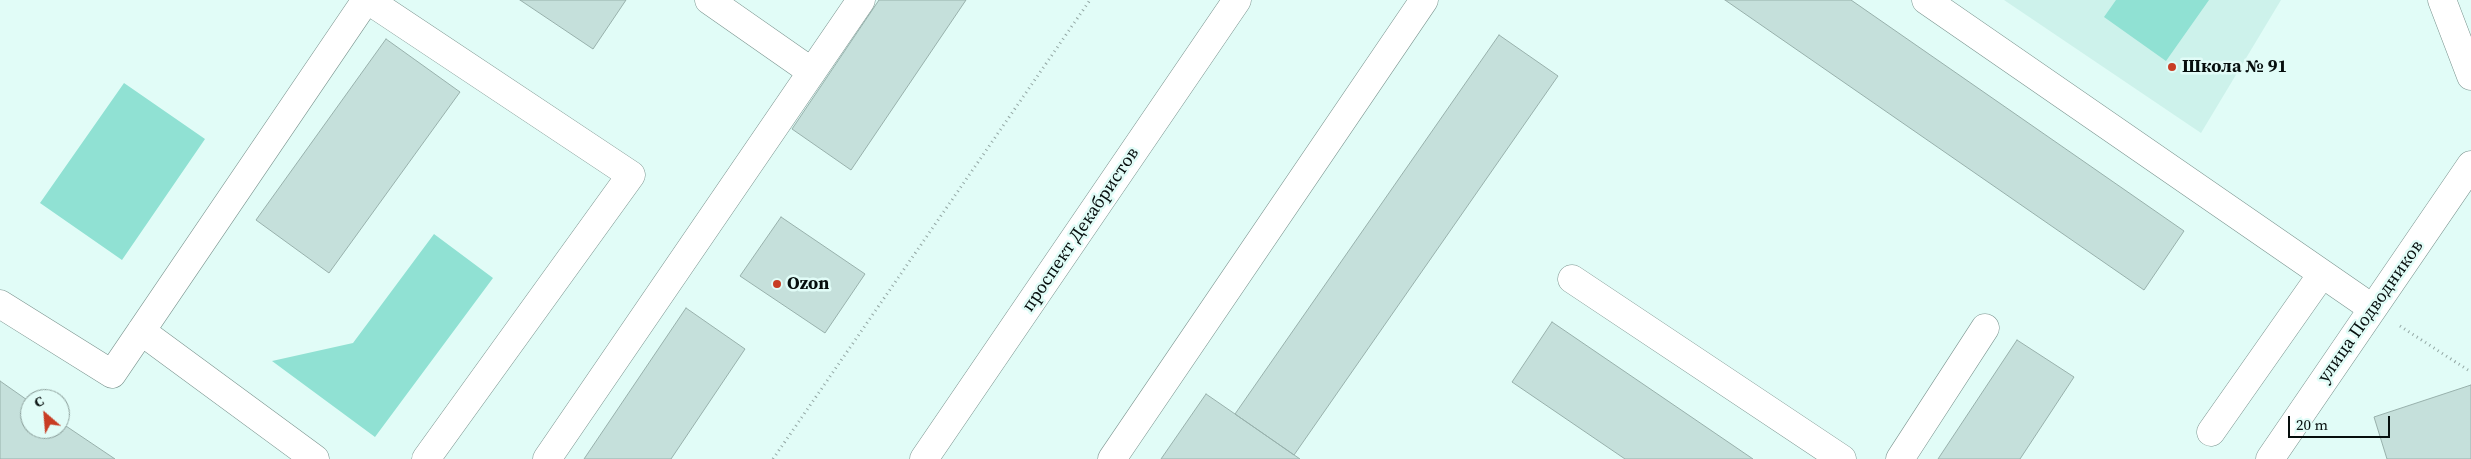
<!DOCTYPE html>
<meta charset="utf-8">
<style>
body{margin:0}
#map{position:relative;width:2471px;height:459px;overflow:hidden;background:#e1fcf7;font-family:"Source Serif 4",serif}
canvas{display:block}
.north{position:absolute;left:20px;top:389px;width:50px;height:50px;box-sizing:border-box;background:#e1fcf7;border:1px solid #899d99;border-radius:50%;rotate:333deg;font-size:14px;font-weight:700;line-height:20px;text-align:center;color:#060e0d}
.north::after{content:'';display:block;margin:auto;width:18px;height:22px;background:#c83d24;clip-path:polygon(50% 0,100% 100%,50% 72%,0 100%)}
.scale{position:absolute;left:2288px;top:416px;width:102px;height:22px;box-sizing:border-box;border:2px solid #060e0d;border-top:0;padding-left:6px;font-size:15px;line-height:18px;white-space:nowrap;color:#060e0d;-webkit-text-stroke:4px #e1fcf7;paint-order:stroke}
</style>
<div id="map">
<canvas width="2471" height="459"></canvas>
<div class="north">С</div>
<div class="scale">20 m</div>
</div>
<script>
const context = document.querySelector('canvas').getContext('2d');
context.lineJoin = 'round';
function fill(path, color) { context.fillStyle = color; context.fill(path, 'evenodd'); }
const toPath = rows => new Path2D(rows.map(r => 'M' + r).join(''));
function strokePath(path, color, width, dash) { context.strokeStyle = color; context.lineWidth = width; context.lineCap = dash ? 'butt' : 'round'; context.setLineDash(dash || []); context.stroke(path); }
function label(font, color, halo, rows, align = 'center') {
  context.font = font + ' "Source Serif 4",serif'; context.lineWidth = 5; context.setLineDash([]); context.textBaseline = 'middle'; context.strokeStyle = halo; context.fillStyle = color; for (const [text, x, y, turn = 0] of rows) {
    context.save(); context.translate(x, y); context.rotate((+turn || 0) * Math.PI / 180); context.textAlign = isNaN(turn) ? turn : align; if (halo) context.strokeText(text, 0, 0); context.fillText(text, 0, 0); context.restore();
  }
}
const built = toPath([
 [2004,0,2281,0,2201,133]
]);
const green = toPath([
 [2116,0,2209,0,2166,61,2104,17],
 [124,83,205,139,122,260,40,203],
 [434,234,493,278,375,437,272,361,353,343]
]);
const building = toPath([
 [520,0,626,0,593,49,520,0],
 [879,0,966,0,851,170,792,129,879,0],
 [1725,0,1851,0,2184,231,2144,290,1725,0],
 [1499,35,1558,76,1294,455,1235,414,1499,35],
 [386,39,460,92,329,273,256,220,386,39],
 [781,217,865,274,825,333,740,276,781,217],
 [686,308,745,349,671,459,584,459,686,308],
 [1552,322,1753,459,1625,459,1512,382,1552,322],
 [2017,340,2074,377,2020,459,1938,459,2017,340],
 [0,381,30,402,30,429,60,429,60,422,115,459,0,459,0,381],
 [2471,385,2471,459,2387,459,2374,417,2471,385],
 [1206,394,1235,414,1300,459,1161,459,1206,394]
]);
const path = toPath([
 [2400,326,2471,372],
 [773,459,1090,0]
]);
const minor = toPath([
 [368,0,631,175,426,459],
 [709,0,812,72],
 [1926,0,2372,308],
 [1572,279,1842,459],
 [0,304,112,374,366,0],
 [141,331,315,459],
 [2211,432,2322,274],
 [547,459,861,0],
 [1112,459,1424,0],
 [1900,459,1985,328],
 [2270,459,2471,165]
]);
const major = toPath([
 [2442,0,2471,76],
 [924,459,1237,0]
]);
const markers = [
 [2172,67,5,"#c83d24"],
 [777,284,5,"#c83d24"]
];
const poiNames = [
 ["Школа № 91",2182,67],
 ["Ozon",787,284]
];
const streetNames = [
 ["проспект Декабристов",1081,230,-56],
 ["улица Подводников",2371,312,-55]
];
fill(built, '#cdf2eb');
fill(green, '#90e1d3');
fill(building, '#c5e0db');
strokePath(building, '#98b1ac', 1);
strokePath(minor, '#7a938e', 29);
strokePath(major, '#7a938e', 29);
strokePath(path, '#93a7a4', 3, [1, 4]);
strokePath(minor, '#fff', 28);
strokePath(major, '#fff', 28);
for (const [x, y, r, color] of markers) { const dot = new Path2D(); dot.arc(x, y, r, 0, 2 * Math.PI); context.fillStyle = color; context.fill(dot); strokePath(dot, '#e1fcf7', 2); }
label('bold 18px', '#060e0d', '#e1fcf7', poiNames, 'left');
label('18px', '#060e0d', '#e1fcf7', streetNames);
</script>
